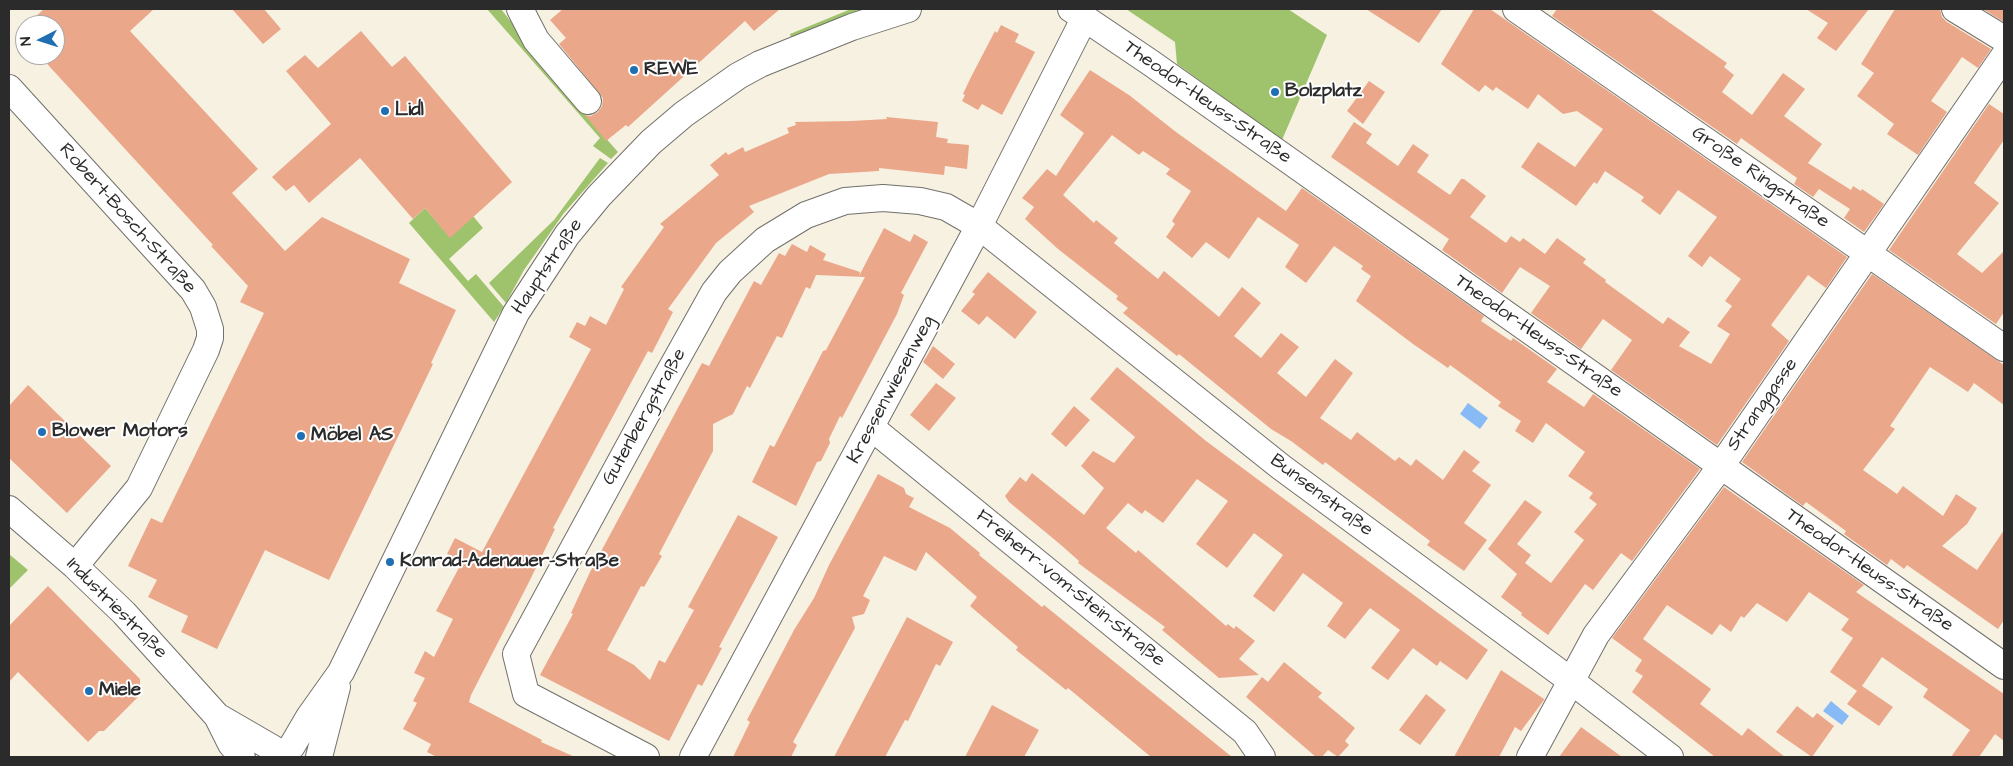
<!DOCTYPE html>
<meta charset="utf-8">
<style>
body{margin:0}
#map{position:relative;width:2013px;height:766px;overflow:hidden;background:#f7f1e2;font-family:"Architects Daughter",sans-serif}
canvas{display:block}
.frame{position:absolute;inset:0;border:10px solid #2b2b2b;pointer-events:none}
.north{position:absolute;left:15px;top:15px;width:50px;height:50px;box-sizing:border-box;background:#fff;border:1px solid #aaa;border-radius:50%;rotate:265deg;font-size:14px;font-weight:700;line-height:20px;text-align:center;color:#2b2b2b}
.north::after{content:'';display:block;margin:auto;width:18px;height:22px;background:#1f6fb2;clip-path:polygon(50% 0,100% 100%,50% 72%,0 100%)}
</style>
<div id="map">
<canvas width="2013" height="766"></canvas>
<div class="frame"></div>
<div class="north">N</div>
</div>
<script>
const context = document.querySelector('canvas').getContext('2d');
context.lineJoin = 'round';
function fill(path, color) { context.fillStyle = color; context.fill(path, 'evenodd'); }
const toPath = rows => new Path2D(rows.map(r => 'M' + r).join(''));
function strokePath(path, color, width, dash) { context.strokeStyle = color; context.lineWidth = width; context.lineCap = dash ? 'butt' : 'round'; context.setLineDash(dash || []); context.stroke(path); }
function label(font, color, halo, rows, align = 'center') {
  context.font = font + ' "Architects Daughter",sans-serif'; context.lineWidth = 4; context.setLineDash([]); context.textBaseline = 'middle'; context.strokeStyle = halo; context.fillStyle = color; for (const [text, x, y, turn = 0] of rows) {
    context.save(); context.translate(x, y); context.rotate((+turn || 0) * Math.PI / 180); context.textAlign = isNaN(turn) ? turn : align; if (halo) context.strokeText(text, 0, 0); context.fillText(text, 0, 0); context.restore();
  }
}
const green = toPath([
 [487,9,501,9,580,109,618,152,611,159,593,146,600,138],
 [851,9,870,9,791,38,790,34],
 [1126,9,1288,9,1327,35,1282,140,1177,64,1175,42],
 [600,158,608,163,564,213,524,270,506,303,489,283,554,220],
 [425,208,450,237,473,216,483,228,449,259,468,281,476,274,504,307,494,322,409,223],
 [9,554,28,570,9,589]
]);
const water = toPath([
 [1468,403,1488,418,1480,429,1460,414],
 [1831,701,1849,716,1842,725,1823,711]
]);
const building = toPath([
 [44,9,154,9,130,31,258,169,232,193,285,251,322,217,410,259,399,283,456,310,431,363,433,364,329,580,265,550,217,649,181,632,188,616,148,597,157,580,128,566,151,518,162,523,264,313,240,302,248,286,211,246,213,245,39,55,55,55,55,25,26,25],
 [232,9,264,9,281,29,263,44],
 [563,9,780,9,754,31,745,21,628,127,626,125,606,141,585,115,591,116,598,112,602,106,603,98,559,44,566,38,550,20],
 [1366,9,1442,9,1419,43],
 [1474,9,1490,9,1847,257,1826,288,1808,275,1771,325,1789,341,1717,445,1611,370,1632,340,1603,319,1581,349,1531,313,1550,286,1520,267,1502,293,1442,250,1449,239,1331,157,1354,122,1372,134,1366,143,1398,166,1413,144,1429,155,1417,172,1450,195,1461,179,1464,179,1486,196,1470,217,1506,243,1511,236,1520,242,1523,238,1545,254,1557,238,1586,259,1583,263,1606,280,1605,282,1663,324,1668,317,1690,332,1679,346,1711,364,1730,334,1717,326,1732,306,1725,301,1741,279,1710,256,1702,267,1688,256,1717,217,1678,190,1660,215,1641,201,1644,197,1605,171,1597,184,1594,182,1576,206,1521,167,1538,142,1575,167,1603,129,1577,111,1563,114,1538,94,1528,109,1496,87,1493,91,1485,85,1479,92,1441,64],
 [1557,9,1650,9,1727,63,1724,67,1734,75,1722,92,1752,115,1783,73,1805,89,1784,116,1822,144,1808,163,1851,190,1853,186,1861,191,1862,189,1884,204,1864,232,1844,218,1850,209,1819,189,1813,197,1794,184,1797,178,1741,138,1737,144,1552,16],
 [1806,9,1869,9,1836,51,1817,38,1828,23],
 [1895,9,1940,9,1942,17,1947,22,1991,49,1978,68,1962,57,1931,101,1947,112,1918,155,1887,134,1894,124,1857,96,1874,73,1861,64],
 [1983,9,2004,9,2004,22],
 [1001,25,1019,34,1015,42,1035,52,1002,115,982,104,978,110,962,101,965,95,963,94,971,77,995,31,997,33],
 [361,31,392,67,405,56,512,182,450,238,425,208,413,219,360,158,309,203,294,185,286,191,272,177,331,124,286,71,305,55,318,68],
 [1090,70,1129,95,1176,132,1286,211,1302,188,1484,316,1481,321,1511,341,1513,338,1557,369,1547,382,1584,407,1593,394,1700,469,1632,561,1621,553,1593,590,1585,584,1548,635,1521,615,1522,613,1501,597,1517,574,1488,549,1525,500,1542,512,1517,544,1531,555,1525,563,1551,583,1584,540,1574,532,1597,504,1589,498,1593,493,1568,476,1585,452,1546,423,1533,443,1515,431,1521,421,1498,406,1501,402,1450,365,1448,368,1413,344,1356,301,1371,276,1361,269,1363,266,1334,246,1306,283,1285,267,1299,245,1258,217,1229,259,1206,242,1192,258,1166,237,1175,224,1172,221,1191,191,1166,174,1170,169,1143,151,1139,155,1112,135,1063,195,1094,223,1096,220,1118,238,1114,243,1158,279,1164,271,1219,317,1242,287,1261,303,1234,336,1261,358,1281,333,1299,347,1277,373,1306,397,1335,359,1353,373,1320,418,1351,440,1357,432,1395,461,1399,457,1411,466,1416,459,1443,480,1464,450,1480,462,1472,471,1491,485,1464,523,1487,540,1464,571,1427,545,1430,541,1325,462,1323,465,1291,441,1271,429,1179,354,1177,356,1123,313,1128,308,1116,299,1118,296,1058,249,1025,219,1034,207,1022,198,1047,169,1056,176,1084,133,1060,115],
 [1369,81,1385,92,1363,124,1347,111],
 [1989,104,2004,114,2004,140,1974,183,1999,203,1957,254,1982,273,2004,251,2004,312,1996,324,1889,250],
 [886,117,938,122,936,137,948,139,947,143,969,145,967,169,945,166,944,175,879,168,879,171,829,174,749,206,754,212,716,243,668,309,673,312,652,353,648,351,553,528,555,529,527,586,471,695,469,702,542,740,541,742,575,757,437,757,427,752,431,744,403,729,417,703,413,701,425,678,414,673,425,651,434,657,453,619,436,611,462,562,447,554,455,538,482,552,591,349,569,337,577,322,585,326,590,316,606,325,624,289,621,287,664,227,660,224,719,175,710,165,726,152,728,155,743,147,745,152,789,133,787,128,796,125,795,122,851,121,887,119],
 [884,228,910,242,914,234,928,242,901,293,904,295,897,314,842,418,840,416,829,439,830,443,821,461,817,462,796,506,752,482,770,445,774,447,823,351,826,350,865,277,816,275,810,289,806,287,782,338,777,336,750,388,747,386,733,414,713,424,713,451,659,554,662,556,644,587,641,586,607,650,634,665,650,680,659,660,665,663,694,610,688,607,738,515,778,537,719,647,722,648,702,686,698,684,669,741,540,675,573,614,571,613,590,572,702,363,709,366,754,281,761,285,779,253,785,256,792,244,807,252,810,245,826,254,823,260,860,272,859,276],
 [988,272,1037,312,1015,339,987,316,979,325,961,311,975,294,972,292],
 [1872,274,2004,365,2004,405,1974,383,1968,392,1930,367,1890,426,1895,429,1863,470,1897,494,1903,486,1943,516,1956,494,1977,508,1967,524,1942,546,1977,570,2004,530,2004,620,1998,629,1907,565,1904,569,1891,559,1887,565,1844,534,1846,531,1806,502,1803,506,1742,462],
 [933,346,955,364,943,379,923,362],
 [1117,367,1206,441,1488,650,1467,680,1440,661,1437,666,1413,648,1388,680,1371,668,1400,630,1370,608,1345,639,1327,626,1343,603,1303,573,1274,612,1253,596,1283,555,1254,533,1227,568,1196,544,1228,501,1197,479,1163,523,1145,510,1142,514,1128,503,1106,528,1136,553,1138,550,1226,626,1228,624,1234,629,1236,626,1255,641,1239,659,1259,675,1219,678,1162,630,1165,627,1078,563,1079,561,1061,545,1009,502,1005,496,1020,477,1026,482,1032,473,1084,515,1104,488,1081,466,1093,451,1114,463,1135,437,1090,399],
 [936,383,956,398,929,431,910,415],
 [28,385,111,466,67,513,9,458,9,406],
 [1074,406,1090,420,1066,447,1051,434],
 [878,474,904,488,906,494,914,498,909,507,950,528,980,553,979,555,1042,607,1044,605,1232,757,1151,757,1068,688,1066,690,1016,650,1018,647,970,606,977,597,926,552,916,571,884,556,863,596,870,600,864,614,852,617,855,628,793,742,797,745,791,757,733,757,750,722,747,720,794,630,814,598,829,565],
 [1724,487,1864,585,1856,592,2004,694,2004,741,1995,734,1979,757,1951,757,1970,730,1923,697,1928,689,1882,657,1862,686,1893,707,1879,726,1847,704,1857,691,1830,672,1853,638,1841,630,1849,619,1809,592,1787,622,1757,603,1744,618,1741,616,1731,632,1720,624,1712,635,1667,605,1643,639,1711,689,1700,704,1742,736,1748,728,1785,757,1715,757,1632,692,1643,676,1635,671,1642,660,1612,638],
 [48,586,140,679,140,695,104,731,99,731,88,742,18,672,9,682,9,626],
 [907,617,953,642,940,666,936,664,908,721,905,720,885,757,834,757],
 [1284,662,1322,693,1318,697,1355,728,1345,741,1349,745,1338,757,1328,750,1322,757,1316,757,1246,697,1262,677,1268,682],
 [1501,670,1544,699,1544,700,1521,731,1515,727,1499,757,1454,757],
 [1426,694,1446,710,1420,745,1399,730],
 [992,705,1039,730,1024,757,965,757],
 [1797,706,1813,718,1817,713,1834,726,1812,757,1776,732],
 [1581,727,1622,757,1559,757]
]);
const minor = toPath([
 [520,9,536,40,588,101],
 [1071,9,1151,63,2004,666],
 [1516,9,2004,348],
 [1955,9,2004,39],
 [9,88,193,290,203,307,210,329,210,338,206,350,139,488,75,566],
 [872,428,1245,732,1262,757],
 [9,509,75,566,124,613,217,716,231,744,242,757],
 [217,716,274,749],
 [292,746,309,717,341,672,516,313,567,235,599,196,651,142,684,114,738,76,760,64,852,27,908,9],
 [319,757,337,687],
 [646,757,526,694,516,654,666,378,714,292,730,272,765,240,806,215,845,201,883,198,920,201,946,207,979,226,1281,467,1570,680,1670,757],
 [693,757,979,226,1084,19],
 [1530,757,1596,635,1721,466,2004,56]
]);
const markers = [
 [634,70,5,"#1f6fb2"],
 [1275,92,5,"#1f6fb2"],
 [385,111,5,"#1f6fb2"],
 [42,432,5,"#1f6fb2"],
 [301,436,5,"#1f6fb2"],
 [390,562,5,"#1f6fb2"],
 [89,691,5,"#1f6fb2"]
];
const poiNames = [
 ["REWE",644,70],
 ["Bolzplatz",1285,92],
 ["Lidl",395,111],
 ["Blower Motors",52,432],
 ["Möbel AS",311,436],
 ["Konrad-Adenauer-Straße",400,562],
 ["Miele",99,691]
];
const streetNames = [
 ["Theodor-Heuss-Straße",1207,103,35],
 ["Große Ringstraße",1760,178,35],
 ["Robert-Bosch-Straße",127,219,48],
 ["Hauptstraße",548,267,-56],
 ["Theodor-Heuss-Straße",1538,337,35],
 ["Kressenwiesenweg",892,390,-62],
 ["Stranggasse",1763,405,-55],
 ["Gutenbergstraße",645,417,-61],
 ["Bunsenstraße",1321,496,37],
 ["Theodor-Heuss-Straße",1869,571,35],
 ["Freiherr-vom-Stein-Straße",1070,589,39],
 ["Industriestraße",116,609,45]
];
fill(green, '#9fc36d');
fill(water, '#88bbf6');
fill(building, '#eba78a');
strokePath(minor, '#72706b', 28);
strokePath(minor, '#fff', 26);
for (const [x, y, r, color] of markers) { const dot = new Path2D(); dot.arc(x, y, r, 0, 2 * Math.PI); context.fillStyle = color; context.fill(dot); strokePath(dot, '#fff', 2); }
label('bold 19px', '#2b2b2b', '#fff', poiNames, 'left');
label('19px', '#2b2b2b', '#fff', streetNames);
</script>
